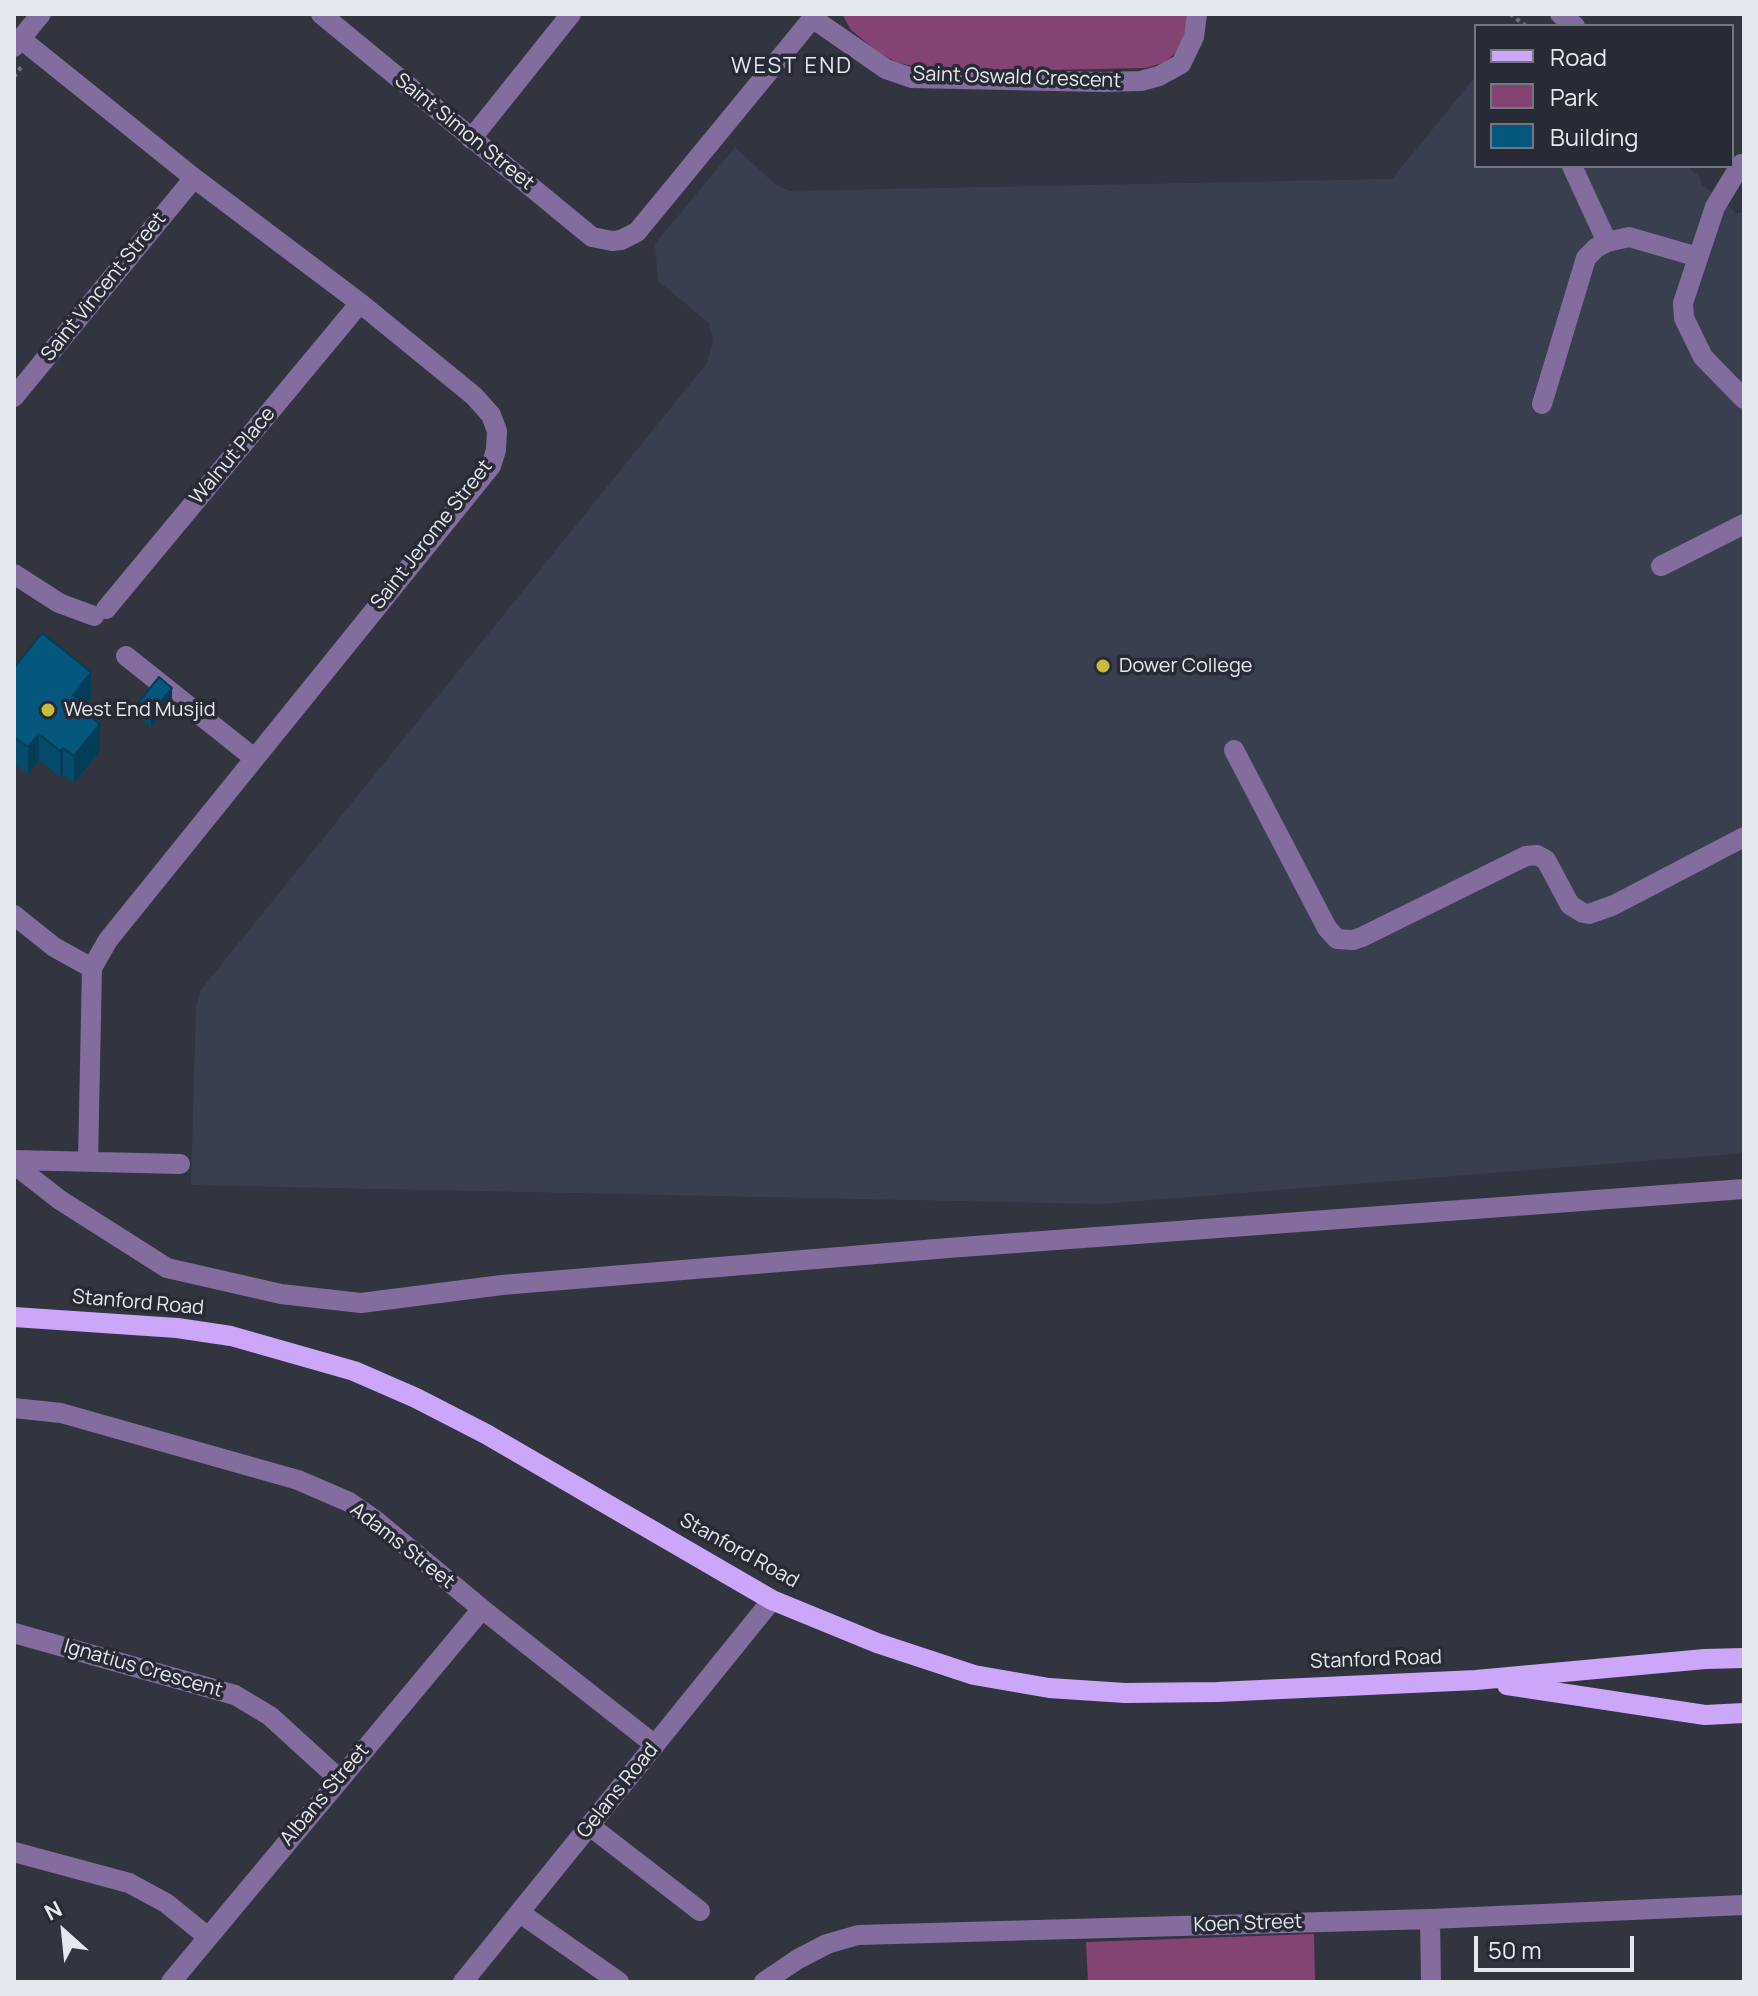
<!DOCTYPE html>
<style>
body{margin:0}
#map{position:relative;width:1758px;height:1996px;overflow:hidden;background:#323540;font-family:Manrope,sans-serif}
canvas{display:block}
.frame{position:absolute;inset:0;border:16px solid #e6e8ef;pointer-events:none}
.legend{position:absolute;left:1474px;top:24px;width:260px;height:144px;box-sizing:border-box;background:#282b35;border:2px solid #74777f;margin:0;padding:10px 14px;list-style:none;font-size:24px;color:#e6e8ef}
.legend li{display:flex;align-items:center;gap:16px;height:40px}
.legend b{width:40px;border:2px solid #74777f}
.north{position:absolute;left:24px;top:1892px;width:80px;height:80px;-webkit-text-stroke:6px #282b35;paint-order:stroke;rotate:333deg;font-size:22px;font-weight:700;line-height:32px;text-align:center;color:#e6e8ef}
.north::after{content:'';display:block;margin:auto;width:28px;height:36px;background:#e6e8ef;clip-path:polygon(50% 0,100% 100%,50% 72%,0 100%)}
.scale{position:absolute;left:1474px;top:1936px;width:160px;height:36px;box-sizing:border-box;border:4px solid #e6e8ef;border-top:0;padding-left:10px;font-size:24px;line-height:28px;white-space:nowrap;color:#e6e8ef;-webkit-text-stroke:6px #282b35;paint-order:stroke}
</style>
<div id="map">
<canvas width="1758" height="1996"></canvas>
<div class="frame"></div>
<ul class="legend">
<li><b style="height:10px;background:#cca7f9"></b>Road</li>
<li><b style="height:22px;background:#844473"></b>Park</li>
<li><b style="height:22px;background:#05577e"></b>Building</li>
</ul>
<div class="north">N</div>
<div class="scale">50 m</div>
</div>
<script>
const context = document.querySelector('canvas').getContext('2d');
context.lineJoin = 'round';
function fill(path, color) { context.fillStyle = color; context.fill(path, 'evenodd'); }
const toPath = rows => new Path2D(rows.map(r => 'M' + r).join(''));
function strokePath(path, color, width, dash) { context.strokeStyle = color; context.lineWidth = width; context.lineCap = dash ? 'butt' : 'round'; context.setLineDash(dash || []); context.stroke(path); }
function label(font, color, halo, rows, align = 'center') {
  context.font = font + ' Manrope,sans-serif'; context.lineWidth = 7; context.setLineDash([]); context.textBaseline = 'middle'; context.strokeStyle = halo; context.fillStyle = color; for (const [text, x, y, turn = 0] of rows) {
    context.save(); context.translate(x, y); context.rotate((+turn || 0) * Math.PI / 180); context.textAlign = isNaN(turn) ? turn : align; if (halo) context.strokeText(text, 0, 0); context.fillText(text, 0, 0); context.restore();
  }
}
const built = toPath([
 [1476,76,1476,166,1686,166,1700,177,1701,184,1730,207,1736,213,1744,212,1744,1153,1101,1204,191,1185,196,1008,200,991,707,363,713,341,709,323,658,281,655,244,735,147,776,185,790,191,1392,179]
]);
const green = toPath([
 [842,14,1186,14,1188,22,1182,44,1174,54,1165,62,1146,68,940,72,896,62,878,52,851,30],
 [1314,1934,1315,1982,1088,1982,1086,1942]
]);
const path = toPath([
 [1510,14,1526,26],
 [14,77,22,66]
]);
const minor = toPath([
 [321,14,592,237,612,241,621,240,637,232,816,14],
 [1560,14,1575,26],
 [812,18,886,69,912,78,1102,82,1141,81,1159,76,1181,64,1194,37,1197,14],
 [21,39,194,178,360,303,474,396,491,415,497,431,496,450,491,466,108,940,92,968,88,1162],
 [14,47,41,14],
 [471,139,571,14],
 [1741,164,1715,207,1683,303,1684,318,1703,357,1744,399],
 [1572,166,1607,242],
 [14,397,194,178],
 [1542,404,1586,258,1596,248,1607,242,1629,237,1698,257],
 [1661,566,1744,524],
 [14,574,59,603,94,616],
 [106,609,360,303],
 [126,656,254,758],
 [1234,750,1327,928,1337,939,1353,940,1362,937,1526,856,1537,855,1546,860,1570,905,1583,913,1589,914,1614,905,1744,837],
 [14,915,54,947,92,968],
 [14,1160,180,1164],
 [14,1164,60,1200,167,1268,281,1294,361,1303,502,1285,948,1248,1744,1189],
 [14,1408,61,1413,298,1480,349,1502,375,1520,482,1609,655,1745],
 [14,1633,235,1695,270,1716,338,1778],
 [590,1826,700,1911],
 [14,1852,129,1883,166,1903,208,1937],
 [520,1913,619,1982],
 [1430,1919,1431,1982],
 [171,1982,482,1609],
 [463,1982,772,1600],
 [764,1982,798,1959,827,1944,858,1935,1430,1919,1744,1905]
]);
const major = toPath([
 [14,1317,177,1328,231,1336,354,1371,416,1398,486,1434,772,1600,877,1643,974,1675,1049,1688,1125,1693,1217,1692,1476,1680,1705,1659,1744,1658],
 [1507,1685,1705,1715,1744,1713]
]);
const wall = toPath([
 [14,668,91,698,87,704,96,721,100,751,74,783,63,774,60,777,39,760,28,774,14,763],
 [172,701,151,727,138,716,138,703]
]);
const shadedWall = toPath([
 [91,672,91,698,73,721,73,695],
 [172,688,172,701,151,727,151,714],
 [96,711,96,729,100,724,100,751,74,783,74,756,91,717],
 [39,734,39,760,28,774,28,747],
 [63,748,63,774,60,777,60,751]
]);
const building = toPath([
 [42,633,91,672,73,695,96,711,91,717,100,724,74,756,63,748,60,751,39,734,28,747,14,737,14,668,42,633],
 [159,677,172,688,151,714,138,703,159,677]
]);
const markers = [
 [1103,666,8,"#c9bb3b"],
 [48,710,8,"#c9bb3b"]
];
const streetNames = [
 ["Saint Oswald Crescent",1017,78,2],
 ["Saint Simon Street",464,132,39],
 ["Saint Vincent Street",104,287,-51],
 ["Walnut Place",233,456,-50],
 ["Saint Jerome Street",432,535,-52],
 ["Stanford Road",138,1303,5],
 ["Adams Street",402,1546,38],
 ["Stanford Road",739,1551,29],
 ["Stanford Road",1376,1660,-2],
 ["Ignatius Crescent",143,1669,16],
 ["Gelans Road",618,1791,-51],
 ["Albans Street",325,1795,-50],
 ["Koen Street",1248,1924,-2]
];
const poiNames = [
 ["Dower College",1119,666],
 ["West End Musjid",64,710]
];
const neighbourhoodNames = [
 ["WEST END",792,67]
];
fill(built, '#3a3f4f');
fill(green, '#844473');
strokePath(path, '#6f727b', 4, [4, 4]);
strokePath(minor, '#836d9f', 20);
strokePath(major, '#cca7f9', 20);
fill(wall, '#044b6c');
fill(shadedWall, '#043d58');
fill(building, '#05577e');
strokePath(building, '#043d58', 2);
for (const [x, y, r, color] of markers) { const dot = new Path2D(); dot.arc(x, y, r, 0, 2 * Math.PI); context.fillStyle = color; context.fill(dot); strokePath(dot, '#282b35', 3); }
label('20px', '#e6e8ef', '#282b35', streetNames);
label('20px', '#e6e8ef', '#282b35', poiNames, 'left');
context.letterSpacing = '2px';
label('22px', '#e6e8ef', '#282b35', neighbourhoodNames);
context.letterSpacing = '0px';
</script>
